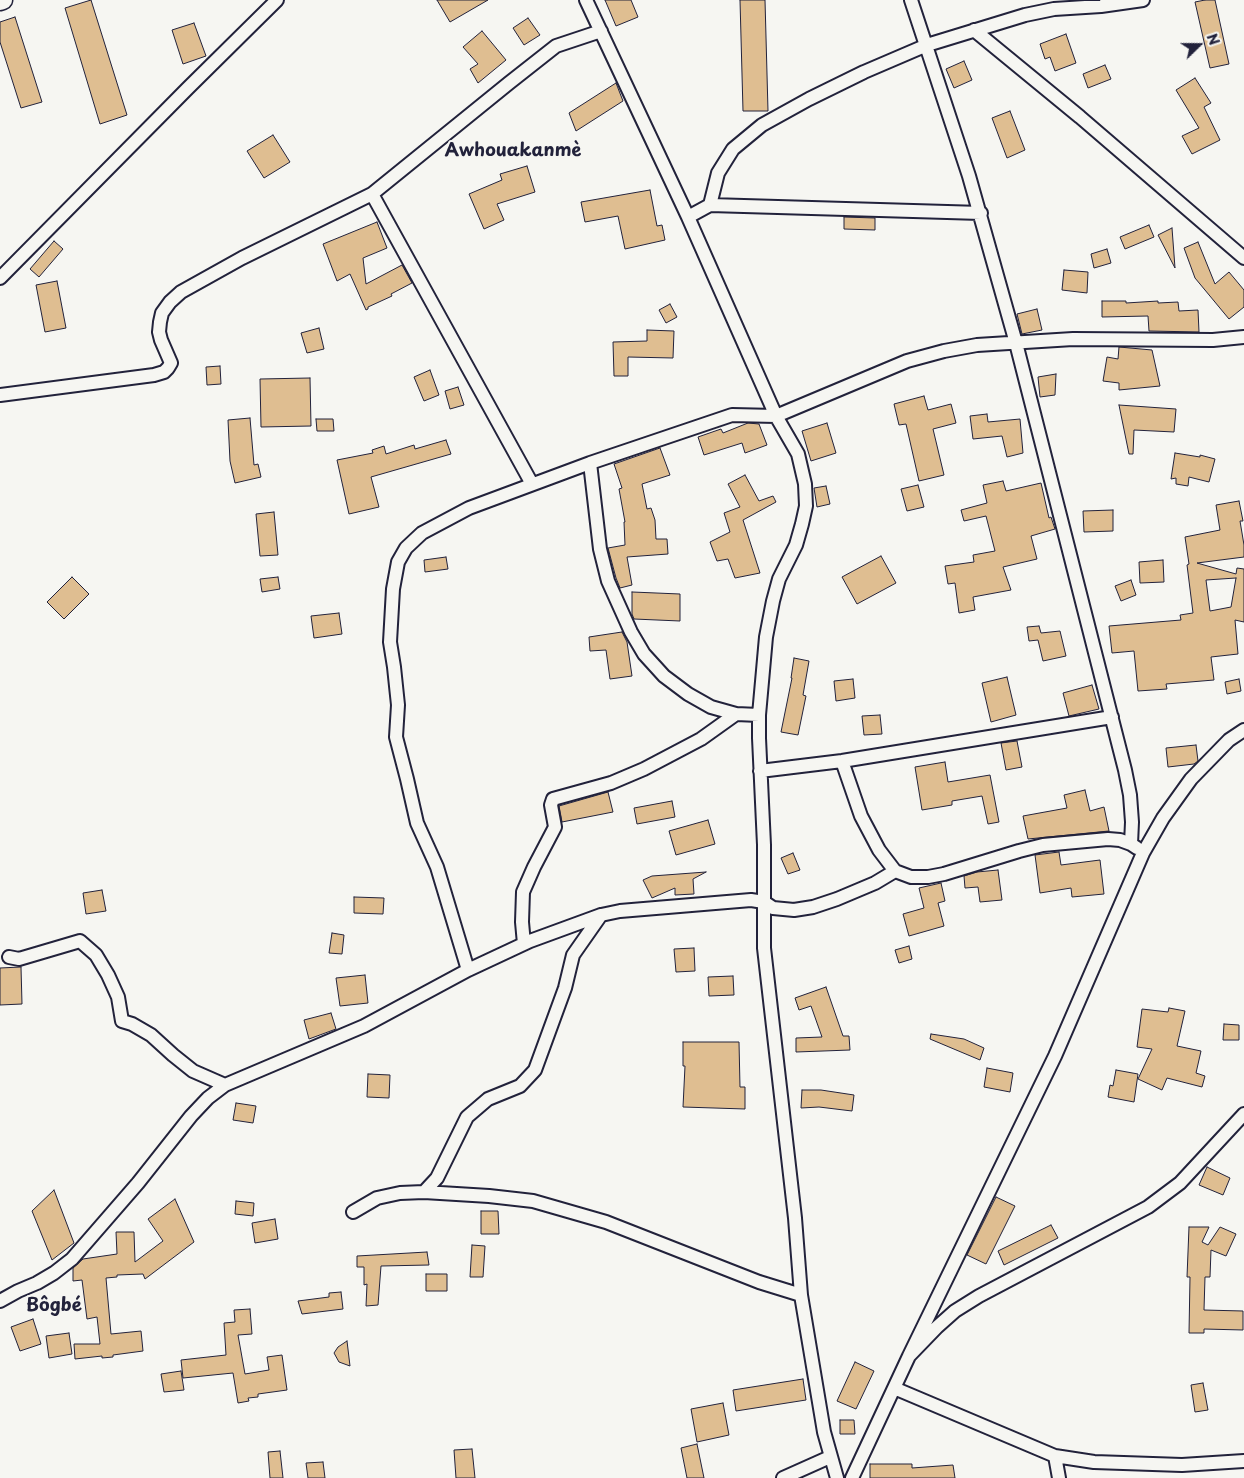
<!DOCTYPE html>
<meta charset="utf-8">
<style>
body{margin:0}
#map{position:relative;width:1244px;height:1478px;overflow:hidden;background:#f6f6f2;font-family:"Playpen Sans",sans-serif}
canvas{display:block}
.north{position:absolute;left:1174px;top:20px;width:50px;height:50px;-webkit-text-stroke:4px #f6f6f2;paint-order:stroke;rotate:68deg;font-size:14px;font-weight:700;line-height:20px;text-align:center;color:#22223b}
.north::after{content:'';display:block;margin:auto;width:18px;height:22px;background:#22223b;clip-path:polygon(50% 0,100% 100%,50% 72%,0 100%)}
</style>
<div id="map">
<canvas width="1244" height="1478"></canvas>
<div class="north">N</div>
</div>
<script>
const context = document.querySelector('canvas').getContext('2d');
context.lineJoin = 'round';
function fill(path, color) { context.fillStyle = color; context.fill(path, 'evenodd'); }
const toPath = rows => new Path2D(rows.map(r => 'M' + r).join(''));
function strokePath(path, color, width, dash) { context.strokeStyle = color; context.lineWidth = width; context.lineCap = dash ? 'butt' : 'round'; context.setLineDash(dash || []); context.stroke(path); }
function label(font, color, halo, rows, align = 'center') {
  context.font = font + ' "Playpen Sans",sans-serif'; context.lineWidth = 4; context.setLineDash([]); context.textBaseline = 'middle'; context.strokeStyle = halo; context.fillStyle = color; for (const [text, x, y, turn = 0] of rows) {
    context.save(); context.translate(x, y); context.rotate((+turn || 0) * Math.PI / 180); context.textAlign = isNaN(turn) ? turn : align; if (halo) context.strokeText(text, 0, 0); context.fillText(text, 0, 0); context.restore();
  }
}
const building = toPath([
 [91,0,127,115,100,124,65,8,91,0],
 [437,0,488,0,450,22,437,0],
 [605,0,631,0,638,17,616,26,605,0],
 [740,0,765,0,768,111,743,111,740,0],
 [1205,0,1215,0,1229,64,1210,68,1195,2,1205,0],
 [15,17,42,102,21,108,0,42,0,22,15,17],
 [528,18,540,35,524,45,513,28,528,18],
 [194,23,206,56,183,64,172,30,194,23],
 [482,31,506,60,478,83,470,69,478,64,463,47,482,31],
 [1066,34,1076,63,1055,71,1050,57,1045,59,1040,44,1066,34],
 [964,61,972,80,954,88,946,69,964,61],
 [1105,65,1111,79,1088,88,1083,74,1105,65],
 [1195,78,1211,103,1204,107,1220,140,1192,154,1182,136,1199,128,1176,90,1195,78],
 [616,83,623,101,576,131,569,113,616,83],
 [1010,111,1025,150,1007,158,992,118,1010,111],
 [273,135,290,162,264,178,247,151,273,135],
 [527,166,535,192,497,204,504,220,484,229,469,194,502,180,500,174,527,166],
 [650,190,657,226,662,225,665,240,625,249,618,216,585,222,581,202,650,190],
 [844,217,875,218,875,230,844,229,844,217],
 [377,222,387,248,363,258,366,284,402,265,412,283,391,294,392,296,368,307,368,309,366,310,350,274,337,281,323,244,377,222],
 [1149,225,1154,237,1125,249,1120,237,1149,225],
 [1172,228,1175,268,1158,235,1172,228],
 [54,241,63,249,39,277,30,269,54,241],
 [1198,242,1215,284,1229,272,1244,290,1244,307,1229,319,1195,278,1184,248,1198,242],
 [1107,249,1111,263,1094,268,1091,254,1107,249],
 [1064,270,1088,272,1087,293,1062,290,1064,270],
 [57,281,66,328,45,332,36,285,57,281],
 [1102,301,1126,301,1126,303,1158,301,1158,303,1178,302,1179,311,1198,310,1199,332,1149,331,1148,316,1102,317,1102,301],
 [670,304,677,317,666,323,659,310,670,304],
 [1037,309,1042,330,1022,334,1017,314,1037,309],
 [319,328,324,349,307,353,301,333,319,328],
 [647,330,674,331,673,358,628,357,628,376,614,376,613,342,647,341,647,330],
 [1119,347,1152,350,1160,386,1119,390,1119,383,1103,381,1107,357,1118,359,1119,347],
 [220,366,221,384,207,385,206,367,220,366],
 [430,370,439,395,424,401,414,377,430,370],
 [1056,374,1055,395,1040,397,1038,377,1056,374],
 [310,378,311,426,261,427,260,379,310,378],
 [458,387,464,405,450,409,445,391,458,387],
 [924,396,928,410,951,404,956,423,933,429,944,475,919,481,906,424,899,425,894,404,924,396],
 [1119,405,1176,409,1174,432,1134,430,1133,454,1129,454,1119,405],
 [987,414,988,422,1020,419,1023,453,1007,457,1002,436,973,439,970,416,987,414],
 [250,418,254,465,258,464,261,477,235,483,230,461,228,420,250,418],
 [316,419,333,419,334,431,317,431,316,419],
 [748,423,759,424,767,445,745,453,742,443,704,455,698,437,721,429,723,433,748,423],
 [827,423,836,453,811,461,802,431,827,423],
 [446,440,451,454,371,477,379,507,349,514,337,460,373,453,372,450,384,446,386,454,414,445,415,449,446,440],
 [660,448,670,475,642,484,647,509,651,508,655,520,656,539,667,539,668,554,627,557,632,585,620,588,616,578,608,548,625,545,624,522,625,522,619,489,622,488,614,464,660,448],
 [1175,453,1200,457,1200,455,1215,459,1209,482,1189,477,1188,486,1176,484,1176,478,1171,479,1175,453],
 [745,475,759,501,773,496,776,502,743,520,760,573,735,578,728,559,717,561,710,542,730,532,724,513,740,507,728,484,745,475],
 [1003,481,1006,491,1041,483,1049,518,1051,517,1055,529,1031,536,1037,559,1003,567,1011,590,973,597,975,610,959,613,955,583,948,584,945,566,974,562,973,555,995,551,986,516,964,521,961,510,987,503,983,485,1003,481],
 [918,485,924,507,907,511,901,489,918,485],
 [826,486,830,504,817,507,814,488,826,486],
 [1239,501,1243,521,1240,521,1244,545,1244,557,1197,563,1236,574,1237,568,1244,569,1244,622,1235,620,1238,654,1211,657,1214,680,1166,684,1167,689,1138,691,1134,651,1112,653,1109,626,1181,620,1180,615,1193,613,1187,565,1189,564,1185,537,1220,530,1216,505,1239,501],
 [1236,578,1231,607,1210,611,1206,580,1236,578],
 [1113,510,1113,531,1084,532,1083,511,1113,510],
 [274,512,278,555,260,556,256,514,274,512],
 [881,556,896,583,857,604,842,577,881,556],
 [446,557,448,569,425,572,424,560,446,557],
 [1163,560,1164,582,1140,583,1139,562,1163,560],
 [72,577,89,594,64,619,47,602,72,577],
 [278,577,280,589,262,592,260,579,278,577],
 [1131,580,1136,595,1121,601,1115,586,1131,580],
 [632,592,680,594,680,621,634,619,632,614,632,592],
 [339,613,342,634,314,638,311,616,339,613],
 [1039,626,1041,633,1060,631,1066,656,1043,661,1038,640,1029,641,1027,627,1039,626],
 [622,632,627,642,632,676,610,679,606,650,590,651,589,637,622,632],
 [794,658,809,661,803,695,806,696,798,735,781,732,792,678,791,678,794,658],
 [1007,677,1016,715,991,722,982,683,1007,677],
 [853,679,855,698,836,701,834,681,853,679],
 [1239,679,1241,691,1227,694,1225,682,1239,679],
 [1092,685,1099,709,1069,716,1063,693,1092,685],
 [880,715,882,734,864,735,862,716,880,715],
 [1017,741,1022,767,1006,770,1001,743,1017,741],
 [1196,745,1198,761,1194,764,1168,767,1166,748,1196,745],
 [945,762,948,782,990,775,999,822,988,824,982,796,952,801,952,805,922,810,915,767,945,762],
 [1085,790,1090,811,1104,807,1109,831,1028,839,1023,816,1067,808,1064,795,1085,790],
 [608,792,613,812,562,822,559,806,608,792],
 [672,801,675,817,637,824,634,808,672,801],
 [708,820,715,844,676,855,669,831,708,820],
 [1059,852,1061,865,1100,860,1104,894,1072,897,1071,888,1040,893,1035,855,1059,852],
 [793,853,800,870,788,874,781,858,793,853],
 [998,870,1002,900,980,902,978,887,965,888,964,876,977,872,998,870],
 [706,872,693,879,694,894,675,895,675,888,652,898,643,880,652,876,706,872],
 [941,883,945,901,938,903,944,926,909,936,903,914,924,908,919,888,941,883],
 [102,890,106,911,86,914,83,893,102,890],
 [354,897,384,898,383,914,354,913,354,897],
 [332,933,344,935,342,954,329,953,332,933],
 [909,946,912,959,899,963,895,950,909,946],
 [694,948,695,971,676,972,674,949,694,948],
 [21,967,22,1004,0,1005,0,968,21,967],
 [365,975,368,1003,340,1006,336,978,365,975],
 [733,976,734,995,709,996,708,977,733,976],
 [826,987,843,1036,849,1036,850,1050,796,1052,796,1038,822,1037,811,1006,799,1010,795,998,826,987],
 [1169,1008,1185,1011,1177,1046,1201,1051,1196,1073,1205,1076,1202,1087,1167,1078,1162,1090,1138,1079,1152,1049,1137,1047,1142,1009,1168,1012,1169,1008],
 [331,1013,336,1029,309,1039,304,1020,331,1013],
 [1224,1024,1239,1025,1239,1040,1223,1040,1224,1024],
 [931,1034,964,1039,984,1048,980,1060,930,1039,931,1034],
 [683,1042,739,1042,740,1087,745,1087,745,1109,683,1107,685,1066,683,1066,683,1042],
 [987,1068,1013,1073,1010,1092,984,1087,987,1068],
 [1116,1070,1138,1074,1134,1102,1108,1097,1110,1085,1113,1086,1116,1070],
 [368,1074,390,1075,389,1098,367,1097,368,1074],
 [802,1090,821,1090,854,1095,852,1111,819,1107,801,1108,802,1090],
 [236,1103,256,1106,253,1123,233,1120,236,1103],
 [1207,1167,1230,1178,1223,1195,1199,1185,1207,1167],
 [54,1190,74,1243,52,1260,32,1211,54,1190],
 [996,1197,1015,1206,986,1264,967,1255,996,1197],
 [175,1199,194,1242,145,1279,143,1274,117,1275,117,1277,106,1278,111,1334,141,1331,143,1351,113,1355,113,1357,102,1358,102,1356,75,1359,74,1344,100,1344,97,1317,87,1319,82,1280,73,1281,73,1268,83,1259,117,1254,116,1232,134,1232,135,1262,163,1241,148,1219,175,1199],
 [236,1201,254,1203,253,1216,235,1214,236,1201],
 [481,1211,498,1211,499,1234,481,1234,481,1211],
 [275,1219,278,1239,255,1243,252,1223,275,1219],
 [1051,1225,1058,1238,1004,1265,998,1251,1051,1225],
 [1189,1227,1209,1227,1202,1242,1208,1245,1220,1227,1236,1234,1226,1256,1211,1250,1210,1277,1205,1277,1204,1310,1243,1311,1243,1330,1204,1329,1204,1333,1189,1333,1190,1277,1187,1277,1189,1227],
 [472,1245,485,1246,483,1277,470,1277,472,1245],
 [427,1252,429,1265,381,1266,378,1305,366,1306,367,1284,364,1285,364,1267,357,1267,357,1256,427,1252],
 [426,1274,447,1274,447,1291,426,1291,426,1274],
 [341,1292,343,1309,302,1314,298,1301,329,1297,329,1293,341,1292],
 [250,1309,252,1334,238,1335,245,1374,269,1370,267,1357,282,1355,287,1390,258,1394,258,1397,248,1398,249,1401,238,1403,233,1373,183,1378,181,1360,226,1355,224,1323,235,1322,234,1310,250,1309],
 [33,1319,41,1344,20,1351,11,1327,33,1319],
 [69,1333,72,1354,49,1358,46,1336,69,1333],
 [347,1341,350,1366,339,1362,334,1353,338,1347,347,1341],
 [855,1362,874,1371,856,1409,837,1401,855,1362],
 [181,1371,184,1390,164,1392,161,1374,181,1371],
 [803,1379,806,1400,736,1411,733,1390,803,1379],
 [1203,1383,1208,1410,1195,1412,1191,1385,1203,1383],
 [723,1403,729,1435,697,1442,691,1409,723,1403],
 [840,1420,854,1420,855,1434,840,1434,840,1420],
 [697,1444,704,1478,687,1478,681,1448,697,1444],
 [472,1449,475,1478,456,1478,454,1450,472,1449],
 [280,1451,283,1478,270,1478,268,1452,280,1451],
 [323,1462,325,1478,308,1478,306,1463,323,1462],
 [870,1464,912,1464,912,1468,953,1465,955,1478,870,1478,870,1464]
]);
const minor = toPath([
 [586,0,688,217,776,416,798,454,805,484,806,506,802,524,796,545,779,579,773,601,766,637,759,715,759,738,764,845,764,948,795,1218,801,1295,824,1432,837,1478],
 [911,0,969,176,1016,343,1125,770,1130,795,1132,822,1131,844],
 [974,30,1080,117,1244,258],
 [372,194,532,484],
 [710,205,718,173,733,149,762,125,809,99,864,72,927,45,1025,15,1054,9,1101,6,1143,0],
 [688,217,710,205,981,213],
 [0,278,188,88,277,0],
 [0,395,154,375,164,372,168,368,171,363,161,340,159,332,160,322,162,313,170,302,181,292,242,258,372,194,509,83,556,46,601,31],
 [590,463,600,549,608,581,631,632,644,654,664,676,688,694,711,707,736,714,759,715],
 [842,761,861,816,879,850,895,871,911,877,928,877,944,874,1019,851,1043,845,1108,839,1120,840,1131,844,1137,848],
 [760,771,842,761,1112,717],
 [524,944,522,922,523,892,534,867,555,827,551,805,553,799,611,783,644,769,701,739,736,714],
 [9,957,19,959,80,941,96,955,108,975,118,997,122,1021,132,1024,151,1035,173,1055,193,1071,225,1085],
 [468,970,437,867,417,823,407,779,396,737,398,705,394,667,390,642,393,589,398,562,406,548,422,533,469,508,590,463,732,415,776,416,907,361,944,351,977,345,1073,339,1213,340,1244,337],
 [424,1192,489,1196,533,1201,606,1222,759,1282,801,1295],
 [353,1212,377,1198,400,1193,424,1192,437,1178,467,1117,488,1099,520,1086,535,1070,565,988,573,955,601,915],
 [0,1301,18,1291,37,1283,54,1273,72,1259,138,1183,191,1116,208,1098,225,1085,364,1026,468,970,530,941,601,915,620,911,751,900,764,902,773,908,794,910,813,907,837,899,875,883,895,871],
 [909,1356,1055,1056,1143,853,1163,818,1191,779,1229,740,1244,730],
 [894,1388,1055,1456,1094,1462,1182,1465,1244,1461],
 [1055,1456,1059,1478],
 [783,1478,830,1457],
 [852,1478,909,1356,937,1327,955,1311,979,1296,1148,1207,1180,1183,1244,1114]
]);
const secondary = toPath([
 [0,1,3,0]
]);
const quarterNames = [
 ["Awhouakanmè",513,151],
 ["Bôgbé",54,1306]
];
fill(building, '#dfbe91');
strokePath(building, '#22223b', 1);
strokePath(minor, '#22223b', 16);
strokePath(secondary, '#22223b', 21);
strokePath(minor, '#f6f6f2', 12);
strokePath(secondary, '#f6f6f2', 18);
label('bold 18px', '#22223b', '#f6f6f2', quarterNames);
</script>
